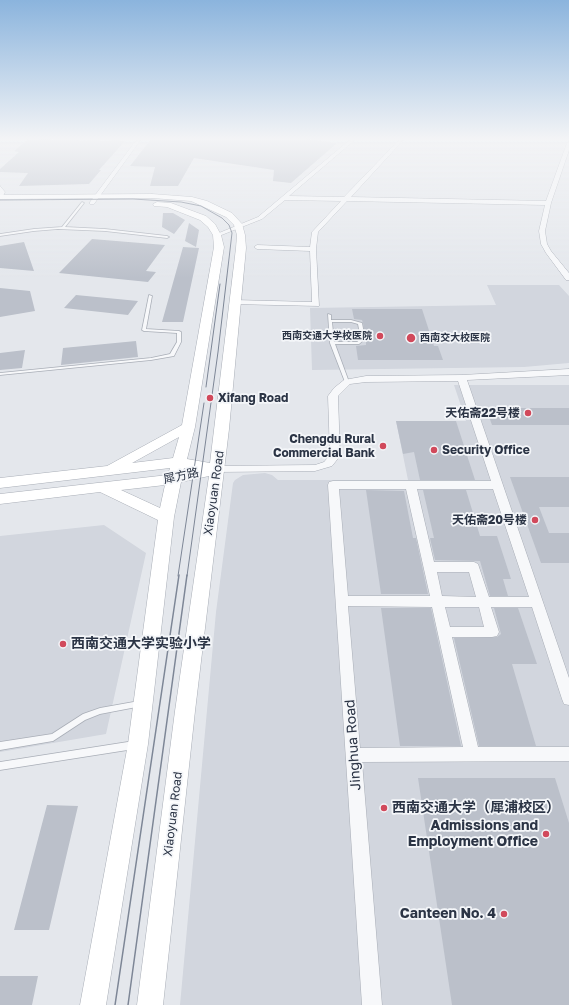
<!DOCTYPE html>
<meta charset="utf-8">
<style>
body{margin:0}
canvas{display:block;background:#e4e7ec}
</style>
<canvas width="569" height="1005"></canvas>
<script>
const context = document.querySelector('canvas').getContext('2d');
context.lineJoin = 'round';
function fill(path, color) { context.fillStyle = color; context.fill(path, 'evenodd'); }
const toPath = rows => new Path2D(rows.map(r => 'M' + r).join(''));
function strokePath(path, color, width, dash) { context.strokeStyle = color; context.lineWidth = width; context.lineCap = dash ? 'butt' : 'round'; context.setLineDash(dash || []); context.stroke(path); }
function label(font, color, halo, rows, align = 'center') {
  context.font = font + ' "Golos Text","Noto Sans SC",sans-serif'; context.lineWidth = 3.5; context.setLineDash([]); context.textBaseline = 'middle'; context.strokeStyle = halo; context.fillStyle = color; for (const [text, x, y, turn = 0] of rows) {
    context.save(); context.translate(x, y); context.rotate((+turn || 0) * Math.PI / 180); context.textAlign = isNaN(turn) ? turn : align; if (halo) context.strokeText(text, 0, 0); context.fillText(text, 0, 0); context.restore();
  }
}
const built = toPath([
 [487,285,559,285,569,296,569,363,524,367,312,370,310,308,496,305],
 [454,385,569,385,569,1005,180,1005,216,612,233,483,235,480,243,475,265,473,272,475,278,480,408,480,396,421,466,421],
 [104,525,146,553,106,734,0,752,0,536]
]);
const building = toPath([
 [152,138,298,138,337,143,291,183,273,181,274,170,194,158,178,186,150,186,155,167,130,166],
 [28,139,70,140,125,141,99,170,101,170,89,184,19,186,28,173,0,172,0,169,19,152,14,151],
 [163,213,173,213,185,220,174,234,162,227],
 [189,223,199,230,196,247,185,241],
 [92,239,165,245,146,271,156,272,148,282,59,273],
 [24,242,34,271,0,268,0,246],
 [183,247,199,248,183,322,162,322],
 [0,288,30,291,35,311,0,317],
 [76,295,138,301,128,315,64,308],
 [352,309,422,309,434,346,438,346,443,360,358,360,356,346,366,345,366,339,363,323,362,320,354,319],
 [136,341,138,357,61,365,63,348],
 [25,350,22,368,0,370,0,353],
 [486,408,569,408,569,425,492,425],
 [396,421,456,421,475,480,420,480,414,452,403,454],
 [510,477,569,477,569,507,539,507,549,533,569,533,569,563,541,563],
 [366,490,404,491,413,538,416,538,428,594,381,594],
 [423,490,466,490,480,536,497,536,511,579,503,579,508,596,490,596,480,561,435,560,430,538,434,538],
 [381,608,431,608,461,746,400,746],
 [494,608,518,608,537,664,512,664,536,746,479,746,454,638,497,637,501,634],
 [418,778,555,778,569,823,569,1005,452,1005],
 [47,805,78,806,49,930,14,930],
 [0,976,38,976,32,1005,0,1005]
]);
const lane = toPath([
 [82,202,84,203,65,227,105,229,167,236,169,237,167,238,105,231,58,229,34,231,0,236,0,234,34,229,62,227,82,202],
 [149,295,152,296,146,329,179,331,181,332,181,342,174,356,151,360,0,375,0,373,151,358,170,354,177,342,177,333,144,331,142,330,149,295],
 [328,314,331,315,331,320,351,320,362,323,365,339,359,344,335,344,349,382,349,383,347,383,345,382,330,343,328,314],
 [332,322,351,322,358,324,361,339,357,342,334,342,332,322],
 [139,701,142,702,143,704,142,706,100,714,85,720,53,741,0,750,0,742,52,734,83,714,100,708,139,701],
 [134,741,137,742,138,745,137,748,134,749,0,770,0,762,134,741]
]);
const street = toPath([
 [138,138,142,138,94,204,90,204,90,202,138,138],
 [352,138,357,138,289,196,344,197,401,138,405,138,351,197,546,201,567,143,569,142,569,150,551,203,545,231,547,244,551,251,569,273,569,280,566,280,546,253,541,244,539,231,545,205,347,201,318,232,316,249,319,306,231,304,230,302,234,300,312,302,310,251,257,249,254,247,257,245,310,247,312,232,341,201,285,200,262,219,219,236,214,235,258,217,352,138],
 [0,186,5,192,2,198,0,199,0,186],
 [569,369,569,375,467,380,569,678,569,705,564,704,562,699,532,607,491,607,499,632,497,636,492,637,452,637,478,747,569,747,569,761,362,762,382,1005,362,1005,328,485,329,482,333,481,491,481,458,381,366,382,350,384,338,396,340,456,332,466,315,471,217,472,212,469,217,466,315,465,324,462,330,455,328,396,334,388,344,380,366,376,462,375,569,369],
 [339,489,406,489,430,596,348,596,339,489],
 [417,489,493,489,529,597,489,597,478,564,474,562,434,562,417,489],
 [437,572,469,572,476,597,442,596,437,572],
 [348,606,432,607,463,747,360,748,348,606],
 [445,607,479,607,484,627,450,627,445,607]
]);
const secondary = toPath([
 [152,194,192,197,207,201,232,213,242,224,245,235,246,248,229,429,195,711,163,1005,137,1005,175,711,209,476,181,482,174,517,148,744,106,1005,80,1005,128,744,158,520,100,492,0,504,0,494,168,475,170,468,0,488,0,478,107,466,182,425,214,247,213,235,208,227,200,220,167,207,154,206,153,204,157,202,171,203,206,216,215,224,221,235,224,247,195,427,187,459,210,463,236,248,237,235,234,225,226,217,191,201,152,198,0,199,0,195,152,194],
 [179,437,173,458,132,463,179,437],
 [184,468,194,470,183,472,184,468],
 [165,485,160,508,121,490,165,485]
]);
const tramFar1 = toPath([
 [0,200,133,199,181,202,201,206,222,218,229,225,232,233,218,352,187,576],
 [206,387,220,284],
 [178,576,204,403]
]);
const tram = toPath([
 [115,1005,179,575],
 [128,1005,187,575]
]);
const markers = [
 [380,336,4,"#d1495b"],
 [411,338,5,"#d1495b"],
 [210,398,4,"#d1495b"],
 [528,413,4,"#d1495b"],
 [383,446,4,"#d1495b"],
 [434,450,4,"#d1495b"],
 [535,520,4,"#d1495b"],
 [63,644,4,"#d1495b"],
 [384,808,4,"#d1495b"],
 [546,834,4,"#d1495b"],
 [504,914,4,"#d1495b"]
];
const farPoinames = [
 ["西南交通大学校医院",372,336],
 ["西南交大校医院",420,338,"left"]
];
const poiNames = [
 ["Xifang Road",218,398,"left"],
 ["天佑斋22号楼",520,413],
 ["Chengdu Rural",375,439],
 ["Commercial Bank",375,453],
 ["Security Office",442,450,"left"],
 ["天佑斋20号楼",527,520]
];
const streetNames = [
 ["犀方路",181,476,-12],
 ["Xiaoyuan Road",214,493,-82],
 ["Xiaoyuan Road",173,814,-83]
];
const nearPoinames = [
 ["西南交通大学实验小学",71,644],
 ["西南交通大学（犀浦校区）",392,808],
 ["Admissions and",538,826,"right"],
 ["Employment Office",538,842,"right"],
 ["Canteen No. 4",496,914,"right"]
];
const nearStreetnames = [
 ["Jinghua Road",353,745,-94]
];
fill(built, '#d2d6de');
fill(building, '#bbc0ca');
strokePath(lane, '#a9aeb7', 1.5);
strokePath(street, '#a9aeb7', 1);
strokePath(secondary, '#a9aeb7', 1);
fill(lane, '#f7f8fa');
fill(street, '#f7f8fa');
fill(secondary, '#fff');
strokePath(tramFar1, '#7d8696', 1);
strokePath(tram, '#7d8696', 1.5);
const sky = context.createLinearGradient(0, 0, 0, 278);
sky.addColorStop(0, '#8bb4dd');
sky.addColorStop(0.5, '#f3f4f6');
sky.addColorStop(1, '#f3f4f600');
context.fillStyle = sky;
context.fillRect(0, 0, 569, 278);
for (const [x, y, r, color] of markers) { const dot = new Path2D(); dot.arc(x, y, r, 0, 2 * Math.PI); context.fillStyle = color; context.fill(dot); strokePath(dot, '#f4f6f9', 1.5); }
label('bold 10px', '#2b3445', '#f4f6f9', farPoinames, 'right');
label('bold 12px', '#2b3445', '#f4f6f9', poiNames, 'right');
label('12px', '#2b3445', '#f4f6f9', streetNames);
label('bold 14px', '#2b3445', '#f4f6f9', nearPoinames, 'left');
label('14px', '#2b3445', '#f4f6f9', nearStreetnames);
</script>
